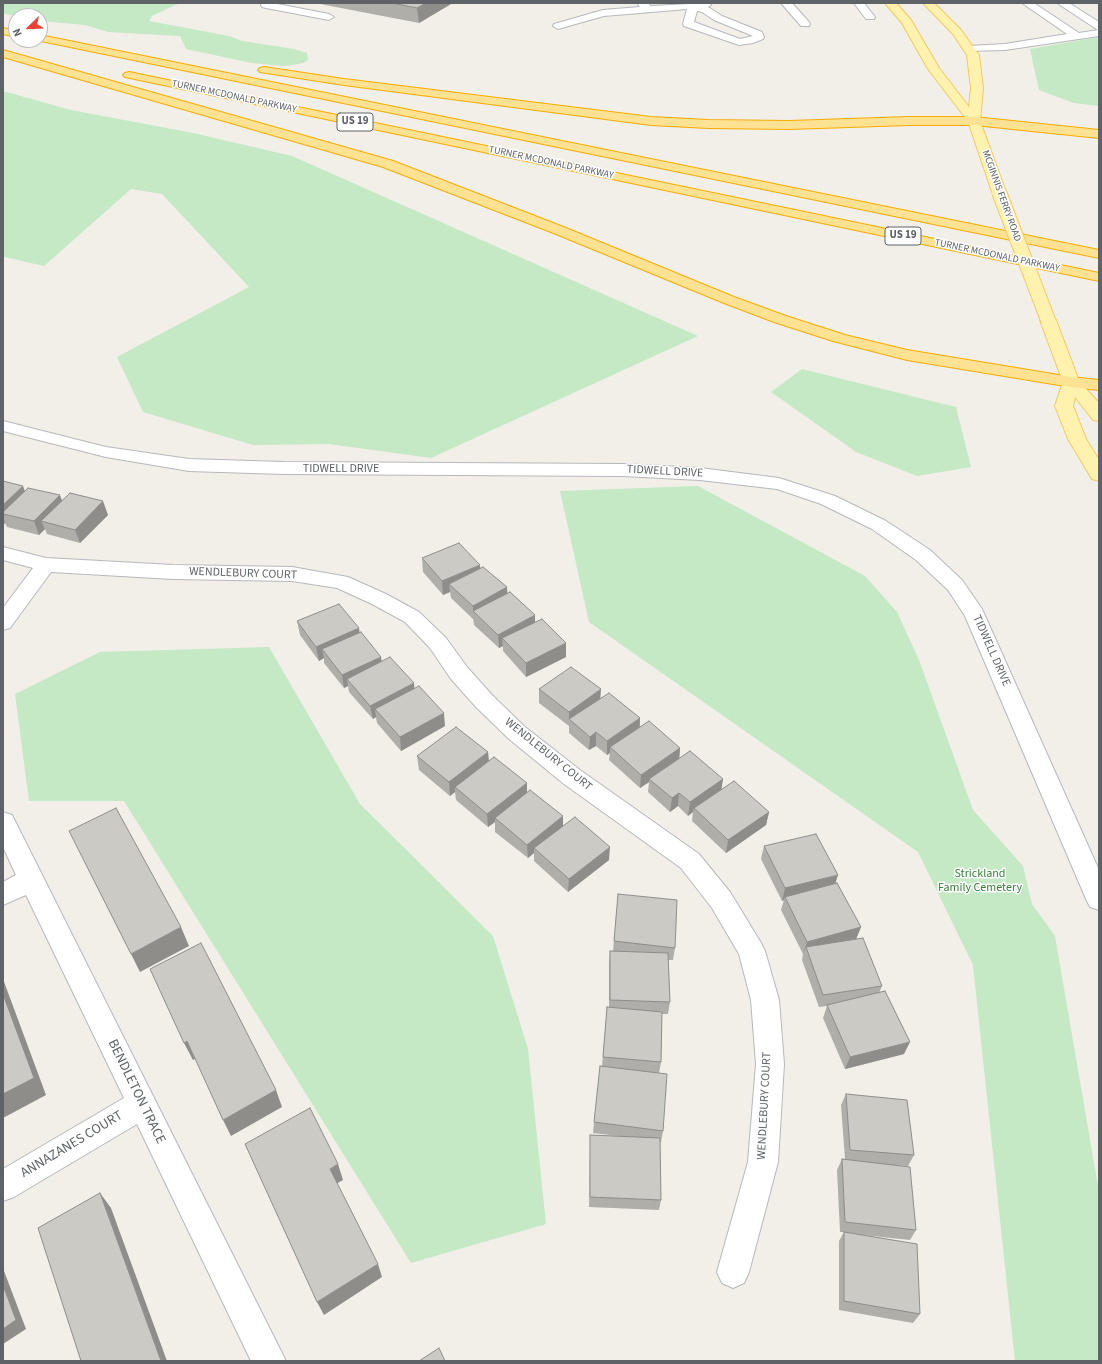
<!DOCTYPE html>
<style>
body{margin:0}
#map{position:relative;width:1102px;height:1364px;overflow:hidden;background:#f1efe8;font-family:"Source Sans 3",sans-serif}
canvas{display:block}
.frame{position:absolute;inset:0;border:4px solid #5f6368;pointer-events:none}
.north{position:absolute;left:8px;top:8px;width:40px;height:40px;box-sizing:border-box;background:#fff;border:1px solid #bfc1c3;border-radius:50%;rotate:247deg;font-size:11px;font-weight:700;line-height:16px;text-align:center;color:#5f6368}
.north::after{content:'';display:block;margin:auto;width:14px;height:18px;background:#ea4335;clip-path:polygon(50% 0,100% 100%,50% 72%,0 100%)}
</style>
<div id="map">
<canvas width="1102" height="1364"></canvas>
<div class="frame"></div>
<div class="north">N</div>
</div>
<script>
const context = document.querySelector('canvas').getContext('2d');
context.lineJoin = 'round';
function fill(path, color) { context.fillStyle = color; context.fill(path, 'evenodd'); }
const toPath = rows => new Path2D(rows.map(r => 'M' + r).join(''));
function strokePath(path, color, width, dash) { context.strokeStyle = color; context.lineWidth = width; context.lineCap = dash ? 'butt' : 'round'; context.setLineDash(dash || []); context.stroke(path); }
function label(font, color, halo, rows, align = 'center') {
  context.font = font + ' "Source Sans 3",sans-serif'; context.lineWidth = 3; context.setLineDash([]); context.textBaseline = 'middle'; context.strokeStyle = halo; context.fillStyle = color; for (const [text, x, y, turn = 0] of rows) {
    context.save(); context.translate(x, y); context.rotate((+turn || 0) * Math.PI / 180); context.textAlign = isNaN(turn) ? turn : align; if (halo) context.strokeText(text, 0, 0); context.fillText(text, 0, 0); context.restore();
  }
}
const green = toPath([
 [3,3,180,3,152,16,149,21,229,36,242,41,294,49,307,53,308,60,303,63,286,66,252,63,186,49,180,36,108,32,85,25,40,21,40,16,9,15,3,13],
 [1099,37,1099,106,1074,103,1039,90,1030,49],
 [3,91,71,110,193,133,292,156,698,336,431,458,329,444,253,445,143,412,117,357,249,287,162,194,131,189,44,266,4,257,3,254],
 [802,369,956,407,971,467,917,476,856,452,771,392],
 [698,486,865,576,897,612,919,660,973,810,1023,866,1032,904,1055,936,1099,1192,1099,1361,1015,1361,973,965,918,852,589,622,560,491],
 [269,647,360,804,493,936,528,1049,546,1224,411,1263,124,801,29,801,15,694,100,652]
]);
const minor = toPath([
 [262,3,272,3,329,14,334,17,329,20,266,8,262,7,261,5,262,3],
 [637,3,648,3,651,6,710,3,711,5,708,7,722,16,762,32,764,37,763,39,753,43,739,45,684,26,683,24,687,9,604,16,558,29,553,26,554,24,603,10,640,7,637,3],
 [697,11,702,12,714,20,753,36,740,39,694,22,697,11],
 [781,3,792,3,809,22,810,24,809,26,801,26,781,3],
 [854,3,864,3,875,17,874,19,866,19,854,3],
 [1022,3,1034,3,1079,33,1098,30,1057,3,1069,3,1099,22,1099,36,1005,50,965,51,963,49,965,47,969,46,1005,44,1067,34,1022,3],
 [3,421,106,447,189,459,283,462,623,464,700,468,779,478,835,496,886,521,930,550,962,580,982,609,1099,870,1099,910,1090,907,1086,899,965,616,948,590,916,560,872,529,821,504,777,489,700,480,623,476,283,474,189,471,106,457,3,431,3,421],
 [3,547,46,558,173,565,292,567,348,577,386,594,419,612,446,638,467,667,492,695,525,727,580,770,699,854,730,892,761,943,765,951,779,1000,784,1064,778,1162,749,1272,744,1283,733,1288,722,1283,717,1272,748,1162,756,1064,751,1000,739,954,712,908,681,868,564,784,509,739,476,707,451,679,430,648,405,622,372,604,337,588,292,581,173,579,51,572,10,628,3,630,3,608,33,568,3,560,3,547],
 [3,812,12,815,286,1361,251,1361,137,1124,14,1197,3,1201,3,1169,124,1098,26,895,3,905,3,882,16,875,3,847,3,812]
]);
const major = toPath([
 [885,3,896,3,911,20,939,68,969,107,971,88,967,55,953,34,923,3,934,3,961,30,979,55,983,88,980,121,1006,192,1004,195,994,195,992,192,968,121,928,69,902,23,885,3],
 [1048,315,1054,317,1056,320,1079,381,1099,403,1099,421,1093,420,1075,397,1073,406,1086,439,1099,460,1099,481,1092,479,1068,439,1055,406,1063,382,1040,320,1042,317,1048,315]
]);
const highway = toPath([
 [3,28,16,31,16,37,3,34,3,28],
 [40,35,1099,250,1099,258,36,40,40,40,40,35],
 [3,50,393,161,566,228,734,297,786,316,845,335,907,350,1071,377,1099,380,1099,390,1071,387,907,360,833,341,774,322,724,303,556,234,383,167,3,57,3,50],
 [264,67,344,79,651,117,708,120,789,121,909,117,974,117,1099,130,1099,138,974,125,909,125,789,129,708,128,651,125,344,85,260,72,258,70,260,68,264,67],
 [129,72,1099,273,1099,281,125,77,123,75,125,73,129,72]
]);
const majorBridge = toPath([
 [999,192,1048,320]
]);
const wall = toPath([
 [315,3,451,3,451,4,419,23],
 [3,481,24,491,62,500,108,515,80,543,47,534,45,529,39,535,7,527,5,523,4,524,3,524],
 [422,558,480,568,507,593,535,622,566,657,526,677,503,651,503,646,499,648,474,625,473,619,451,598,450,592,443,595,423,572],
 [297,621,359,633,382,661,414,688,445,726,401,751,377,723,376,717,373,719,349,692,348,686,344,688,324,663,324,658,319,661,300,635],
 [539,689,600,699,640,718,640,727,680,748,679,758,723,779,721,789,769,812,766,825,726,853,692,821,693,812,688,816,678,806,670,812,648,792,649,782,640,788,609,760,610,753,607,755,596,746,589,750,569,733,569,725,569,726,539,703],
 [488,752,489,761,527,783,527,792,563,826,609,860,568,892,534,861,534,853,528,858,495,832,495,822,488,827,456,800,455,792,450,796,419,770,417,756],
 [764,846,835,884,861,927,856,939,882,986,879,993,904,1054,845,1069,823,1018,827,1006,819,1007,802,960,803,954,781,910,784,900,782,901,761,859],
 [618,894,675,948,673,960,668,960,670,1002,668,1014,662,1014,661,1062,659,1073,663,1131,661,1142,660,1142,661,1200,659,1210,589,1207,590,1135,619,1136,593,1133,594,1122,602,1066,607,1007,609,1007,609,963,610,951,613,951],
 [846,1094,914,1155,908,1166,891,1165,916,1230,910,1240,863,1235,920,1314,913,1323,839,1310,839,1241,844,1232,840,1232,837,1170,842,1159,845,1159,841,1105]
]);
const shadedWall = toPath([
 [426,3,451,3,451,4,419,23,417,8],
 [23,486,28,500,3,514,3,505],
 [60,495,65,509,41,521,45,529,39,535,34,521],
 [103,501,108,515,80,543,75,530],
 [3,518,5,523,4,524,3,521],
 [480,565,481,579,449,584,450,592,443,595,442,581],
 [507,587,508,601,473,612,473,606],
 [535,615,535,628,502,638,503,646,499,648,498,635],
 [359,628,361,642,322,649,324,658,319,661,316,647],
 [566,643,566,657,526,677,526,663],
 [381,657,383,671,347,679,348,686,344,688,342,675],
 [414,683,415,697,375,709,376,717,373,719,370,706],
 [601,689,600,703,569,719,569,726,569,712],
 [444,713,445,726,401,751,400,737],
 [640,718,639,732,610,747,610,753,607,755,607,741],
 [596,732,596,746,589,750,590,737],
 [680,748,679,762,649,779,649,782,640,788,641,775],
 [488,752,489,766,455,787,455,792,450,796,449,782],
 [723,779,721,792,694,808,693,812,688,816,690,802],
 [527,783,527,797,495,818,495,822,488,827,487,814],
 [679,793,678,806,670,812,672,798],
 [769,812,766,825,726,853,728,840],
 [563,816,563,829,534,848,534,853,528,858,527,845],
 [610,847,609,860,568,892,569,879],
 [838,875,834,888,785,897,784,900,782,901,785,888],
 [181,927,189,946,140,972,131,954],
 [861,927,856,939,806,947,803,954,807,942],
 [3,979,46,1095,3,1118],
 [187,1041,195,1059,193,1060,184,1043],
 [910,1042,904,1054,845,1069,850,1057],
 [276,1090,282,1107,231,1136,223,1120],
 [338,1164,343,1180,336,1184,330,1169],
 [100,1193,111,1208,167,1361,161,1361],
 [378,1264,382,1277,324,1315,317,1302],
 [3,1270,4,1271,26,1329,3,1344]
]);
const building = toPath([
 [392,3,426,3,417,8,392,3],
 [3,481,23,486,3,505,3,481],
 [28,488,60,495,34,521,3,514,3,512,28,488],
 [70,493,103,501,75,530,41,521,70,493],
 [459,543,480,565,442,581,422,558,459,543],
 [483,567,507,587,473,606,449,584,483,567],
 [510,592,535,615,498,635,473,611,510,592],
 [339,604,359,628,316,647,297,621,339,604],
 [542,619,566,643,526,663,502,638,542,619],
 [361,632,381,657,342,675,322,649,361,632],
 [390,657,414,683,370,706,347,679,390,657],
 [571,667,601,689,569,712,539,689,571,667],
 [419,686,444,713,400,737,375,709,419,686],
 [609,693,640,718,607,741,596,732,590,737,569,719,609,693],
 [649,721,680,748,641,775,610,747,649,721],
 [456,727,488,752,449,782,417,756,456,727],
 [690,751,723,779,690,802,679,793,672,798,649,779,690,751],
 [494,757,527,783,487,814,455,787,494,757],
 [734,781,769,812,728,840,694,808,734,781],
 [530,790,563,816,527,845,495,818,530,790],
 [116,808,181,927,131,954,69,831,116,808],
 [575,817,610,847,569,879,534,848,575,817],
 [816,834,838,875,785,888,764,846,816,834],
 [837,883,861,927,807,942,785,897,837,883],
 [618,894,677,900,675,948,614,941,618,894],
 [863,938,882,986,823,995,806,947,863,938],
 [201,943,276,1090,223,1120,187,1041,184,1043,150,969,201,943],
 [610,951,668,953,670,1002,610,1000,610,951],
 [885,991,910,1042,850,1057,827,1005,885,991],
 [3,994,34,1078,3,1094,3,994],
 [607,1007,662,1012,661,1062,603,1057,607,1007],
 [600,1066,667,1074,663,1131,594,1122,600,1066],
 [846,1094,907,1100,914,1155,850,1150,846,1094],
 [310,1108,338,1164,330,1169,378,1264,317,1302,245,1144,310,1108],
 [590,1135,660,1138,661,1200,590,1197,590,1135],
 [842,1159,910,1167,916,1230,845,1222,842,1159],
 [100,1193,161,1361,81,1361,38,1228,100,1193],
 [844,1232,917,1244,920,1314,844,1301,844,1232],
 [3,1285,16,1320,3,1329,3,1285],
 [439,1348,445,1361,419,1361,439,1348]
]);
const farStreetnames = [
 ["TURNER MCDONALD PARKWAY",234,97,12],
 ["TURNER MCDONALD PARKWAY",551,163,12],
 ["MCGINNIS FERRY ROAD",1001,196,70],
 ["TURNER MCDONALD PARKWAY",997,256,12]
];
const shields = [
 [355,122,36],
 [903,236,36]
];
const shieldNames = [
 ["US 19",355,122],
 ["US 19",903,236]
];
const streetNames = [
 ["TIDWELL DRIVE",341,469],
 ["TIDWELL DRIVE",665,472,3],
 ["WENDLEBURY COURT",243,574,2],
 ["TIDWELL DRIVE",991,651,66],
 ["WENDLEBURY COURT",548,755,39],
 ["WENDLEBURY COURT",765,1106,-87]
];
const parkNames = [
 ["Strickland",980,874],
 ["Family Cemetery",980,888]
];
const nearStreetnames = [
 ["BENDLETON TRACE",136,1092,64],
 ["ANNAZANES COURT",72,1145,-31]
];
fill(green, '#c5e8c5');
strokePath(minor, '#b5b8bc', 2);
strokePath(major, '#f2c960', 2);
strokePath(highway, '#f9ab00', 2);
fill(minor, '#fff');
fill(major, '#fff2af');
fill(highway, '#fde293');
strokePath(majorBridge, '#f2c960', 16, []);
strokePath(majorBridge, '#fff2af', 14);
fill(wall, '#afaea9');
fill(shadedWall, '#8f8d8a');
fill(building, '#cccac5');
strokePath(building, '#8f8d8a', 1);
label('10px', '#5f6368', '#fff', farStreetnames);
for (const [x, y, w] of shields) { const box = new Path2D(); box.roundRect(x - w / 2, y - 9, w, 18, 3); context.fillStyle = '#fff'; context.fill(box); strokePath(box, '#5f6368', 1); }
label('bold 11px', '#5f6368', null, shieldNames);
label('12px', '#5f6368', '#fff', streetNames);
label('12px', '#348238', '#fff', parkNames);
label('14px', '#5f6368', '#fff', nearStreetnames);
</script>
